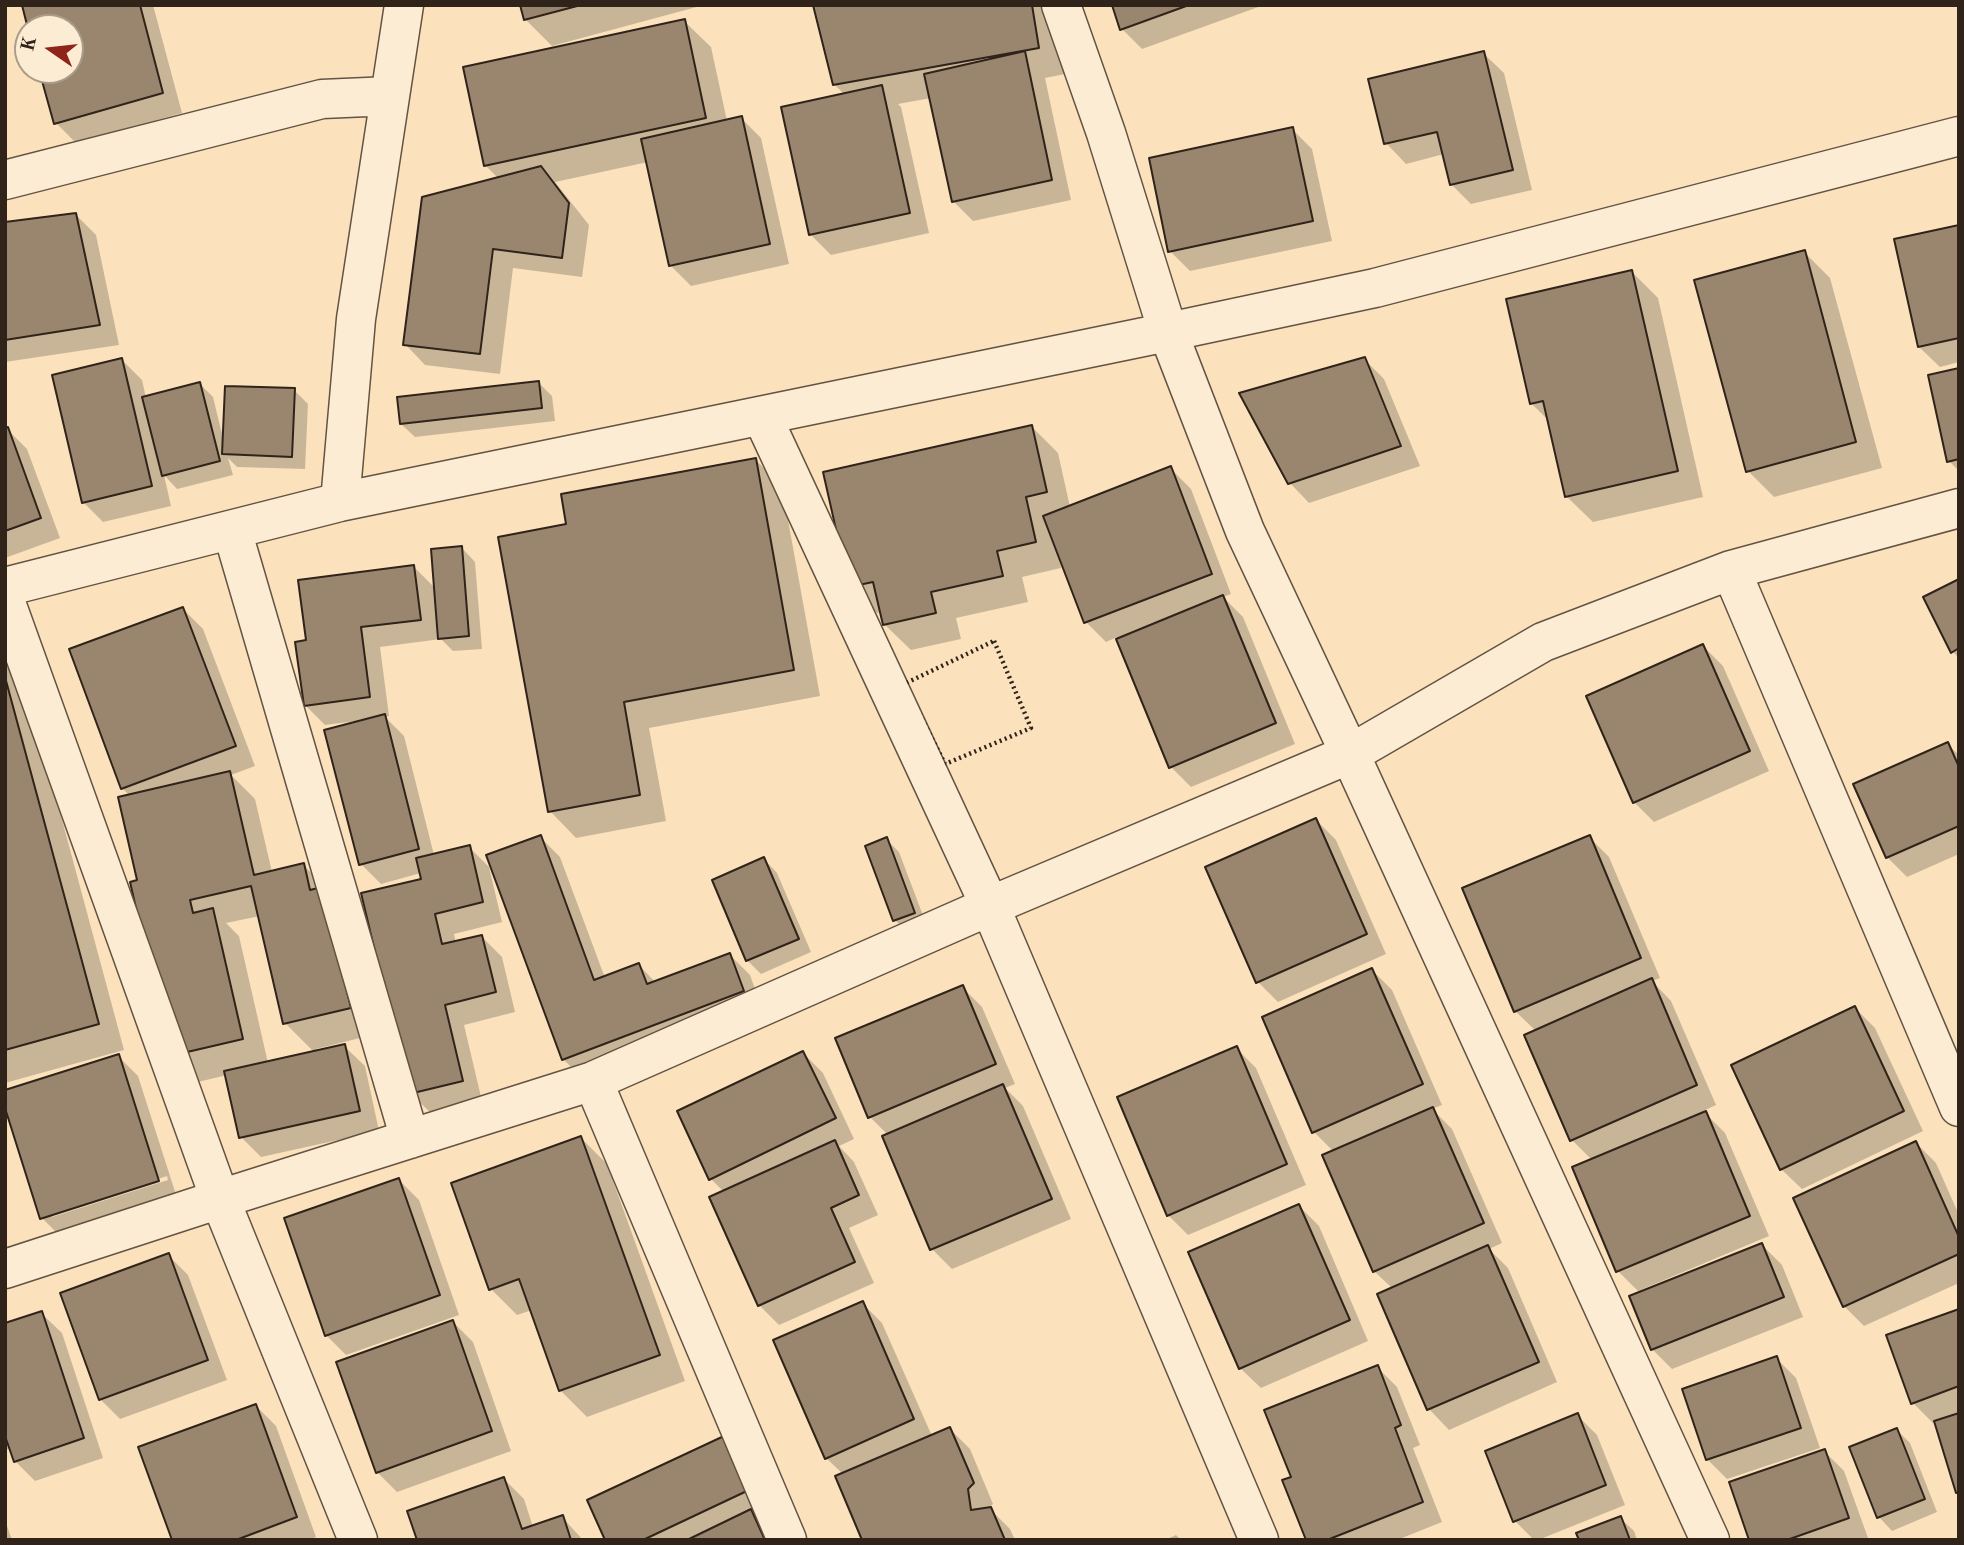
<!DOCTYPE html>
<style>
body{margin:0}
#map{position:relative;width:1964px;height:1545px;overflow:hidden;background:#fbe2bd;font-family:"Old Standard TT",serif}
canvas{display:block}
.frame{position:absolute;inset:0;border:7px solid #30231a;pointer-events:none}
.north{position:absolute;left:14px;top:14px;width:70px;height:70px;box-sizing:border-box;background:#fcecd4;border:2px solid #aa9c8a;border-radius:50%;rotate:284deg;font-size:19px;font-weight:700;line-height:28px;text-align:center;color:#30231a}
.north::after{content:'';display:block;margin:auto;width:24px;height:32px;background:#8f2418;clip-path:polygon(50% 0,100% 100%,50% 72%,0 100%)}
</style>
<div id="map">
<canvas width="1964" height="1545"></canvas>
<div class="frame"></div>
<div class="north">K</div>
</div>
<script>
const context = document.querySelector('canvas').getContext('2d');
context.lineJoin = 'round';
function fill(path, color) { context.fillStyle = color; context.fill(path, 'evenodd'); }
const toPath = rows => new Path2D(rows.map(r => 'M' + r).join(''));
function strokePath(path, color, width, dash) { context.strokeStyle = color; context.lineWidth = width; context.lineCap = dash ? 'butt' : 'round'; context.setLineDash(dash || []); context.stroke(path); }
const shadow = toPath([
 [23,5,153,5,182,113,76,143,56,123,41,70,70,70,70,28],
 [522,5,704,5,552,46,526,20],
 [815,5,1053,5,1065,74,1045,78,1071,200,973,221,953,201,931,98,898,104,901,107,929,233,831,255,811,235,845,95,834,84],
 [1114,5,1264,5,1142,49,1122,29],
 [684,21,711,47,727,121,741,118,761,138,789,264,691,286,671,266,648,162,555,182,589,225,582,277,513,268,500,374,425,365,405,344,499,179,486,166],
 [1483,53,1504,73,1532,190,1471,204,1451,184,1444,154,1406,164,1386,143],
 [1292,129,1312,149,1332,241,1190,271,1170,251],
 [76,215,96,235,119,345,5,362,5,224],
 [1959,226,1959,362,1940,367,1919,347],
 [1804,252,1830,278,1882,468,1774,497,1748,471],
 [1632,272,1658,298,1703,497,1593,522,1566,496,1549,421,1531,403],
 [1364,359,1384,379,1420,466,1309,503,1289,482],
 [122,360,142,380,146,398,200,384,213,397,223,438,294,390,308,404,305,469,237,467,228,458,233,475,177,489,164,475,171,506,103,522,83,502],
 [1959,369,1959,471,1949,461],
 [538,382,552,396,555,421,415,437,401,424],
 [1032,427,1058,453,1070,507,1171,469,1191,489,1231,594,1223,597,1243,617,1295,744,1191,787,1171,767,1117,637,1106,642,1086,622,1061,557,1059,558,1061,568,1022,577,1028,602,956,618,961,639,911,650,884,624,882,612,877,613,851,586],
 [5,429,7,429,27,449,60,538,5,558],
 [756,460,782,487,820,696,649,728,666,821,576,838,550,811,568,525],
 [462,548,475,562,482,649,453,651,441,639,380,647,389,716,385,717,404,736,434,855,469,847,489,867,502,922,454,934,456,943,482,937,502,957,515,1012,464,1025,482,1101,431,1113,410,1093,423,880,421,873,381,884,361,864,356,721,325,725,305,705,308,642,413,566,436,589],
 [1959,581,1959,658,1952,651],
 [183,609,203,629,255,766,231,775,255,799,272,872,303,865,330,891,376,1034,316,1049,316,1052,344,1046,365,1066,379,1131,261,1157,241,1137,227,1075,198,1082,172,1055,139,881,130,796,122,788],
 [260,916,285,1023,314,1052,268,1063,239,936,226,923],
 [1703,646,1723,666,1769,771,1654,822,1634,802],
 [5,665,26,686,124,1050,5,1083],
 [1947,744,1959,755,1959,854,1907,877,1887,857],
 [1316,820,1336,840,1386,954,1278,1002,1258,982],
 [540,837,560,857,605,978,639,965,656,983,730,955,750,975,763,1011,583,1079,563,1059],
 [1589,837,1609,857,1660,978,1652,981,1671,1001,1716,1105,1703,1111,1725,1133,1769,1236,1638,1291,1618,1271,1592,1160,1572,1140,1536,1031,1515,1011],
 [886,839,899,852,927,926,908,933,895,920],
 [764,859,777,873,811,952,761,974,747,960],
 [1372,970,1392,990,1442,1105,1432,1109,1452,1129,1502,1243,1489,1249,1508,1268,1557,1382,1449,1430,1429,1409,1379,1295,1393,1289,1374,1271,1334,1152,1314,1132],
 [962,987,982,1007,1015,1084,1005,1088,1023,1106,1071,1219,952,1269,932,1249,884,1137,888,1135,870,1117],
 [1855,1008,1875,1028,1923,1131,1802,1189,1781,1169],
 [1236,1048,1256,1068,1306,1185,1188,1235,1168,1215],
 [803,1053,823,1073,854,1139,839,1146,854,1162,878,1215,849,1228,874,1283,779,1325,759,1305,724,1192,711,1179],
 [118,1056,138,1076,178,1201,62,1238,42,1218],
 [167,1176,168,1180,52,1217,52,1213],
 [581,1138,607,1164,685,1381,587,1417,560,1390,532,1310,517,1315,491,1289],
 [1916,1143,1936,1163,1959,1215,1959,1283,1864,1326,1844,1306],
 [399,1180,419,1200,459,1315,346,1355,326,1335],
 [1299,1206,1319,1226,1368,1341,1261,1388,1240,1368],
 [1762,1245,1782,1265,1803,1317,1672,1369,1652,1349],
 [168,1255,188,1275,227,1380,120,1419,100,1399],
 [862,1303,882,1323,932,1436,950,1429,970,1449,993,1504,989,1508,1010,1529,1015,1540,864,1540,843,1474,826,1458],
 [1959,1311,1959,1493,1936,1422,1933,1423,1913,1403],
 [41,1313,62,1333,103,1458,35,1481,15,1461,11,1448,5,1450,5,1325],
 [453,1322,473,1342,511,1451,397,1492,377,1472],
 [1776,1358,1796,1378,1820,1448,1727,1479,1707,1459],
 [1377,1367,1397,1387,1420,1445,1413,1448,1442,1522,1397,1540,1308,1540,1293,1478],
 [256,1406,276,1426,316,1537,309,1540,174,1540],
 [1577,1415,1597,1435,1625,1505,1538,1540,1534,1540,1515,1521],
 [1897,1430,1910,1443,1937,1512,1892,1531,1879,1517,1851,1447],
 [724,1438,768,1510,756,1516,771,1532,775,1540,607,1540],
 [1824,1451,1844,1471,1868,1538,1863,1540,1751,1540],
 [504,1479,524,1499,533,1527,562,1517,583,1540,419,1540],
 [1620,1518,1634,1531,1637,1540,1581,1540],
 [5,1520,12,1540,5,1540],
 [1176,1535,1181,1540,1165,1540]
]);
const building = toPath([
 [22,5,140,5,163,93,54,124,39,70,70,70,70,28,28,29,22,5],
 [520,5,581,5,524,20,520,5],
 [813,5,1032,5,1039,48,833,85,813,5],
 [1112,5,1189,5,1120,30,1112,5],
 [685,19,706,118,484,166,463,67,685,19],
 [1025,51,1052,180,952,202,924,74,1025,51],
 [1484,51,1513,170,1450,185,1437,132,1384,144,1368,79,1484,51],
 [882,85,910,213,809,235,781,107,882,85],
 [742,116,770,244,669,266,641,139,742,116],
 [1293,127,1313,221,1168,252,1149,158,1293,127],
 [541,166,569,203,562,258,493,249,480,354,403,345,422,197,541,166],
 [76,213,100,325,5,340,5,222,76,213],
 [1959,225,1959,338,1918,347,1894,239,1959,225],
 [1805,250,1856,442,1746,472,1694,280,1805,250],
 [1632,270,1678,471,1565,497,1543,401,1530,404,1506,299,1632,270],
 [1365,357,1401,446,1288,484,1239,393,1365,357],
 [122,358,152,486,82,503,52,375,122,358],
 [1959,368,1959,459,1947,462,1928,375,1959,368],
 [539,381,542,408,400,424,397,397,539,381],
 [200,382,220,461,162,476,142,397,200,382],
 [225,386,295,388,292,457,222,454,225,386],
 [1032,425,1047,492,1026,497,1036,542,997,551,1003,576,931,592,936,613,883,625,873,582,849,587,823,472,1032,425],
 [8,427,41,518,5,531,5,428,8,427],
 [756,458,794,670,624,702,640,795,548,812,498,537,566,524,561,494,756,458],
 [1171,466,1212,574,1084,623,1043,516,1171,466],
 [462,546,469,636,438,639,431,549,462,546],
 [414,565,421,620,361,627,370,697,304,706,295,642,306,640,298,580,414,565],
 [1959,579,1959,648,1951,653,1923,597,1959,579],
 [1223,595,1276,723,1169,768,1116,639,1223,595],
 [183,607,236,746,121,789,69,649,183,607],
 [1703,644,1750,751,1633,803,1586,696,1703,644],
 [5,677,99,1024,5,1050,5,677],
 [385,714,419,849,359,865,324,730,385,714],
 [1948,742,1959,767,1959,826,1886,858,1853,784,1948,742],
 [230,771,254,875,304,863,310,890,322,887,351,1008,283,1024,251,886,190,900,193,913,213,908,243,1039,170,1056,130,882,137,880,118,797,230,771],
 [1316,818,1367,934,1256,983,1205,867,1316,818],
 [541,835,594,980,639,963,647,984,730,953,744,991,562,1060,486,855,541,835],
 [1590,835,1641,958,1514,1012,1462,888,1590,835],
 [887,837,915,913,893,921,865,846,887,837],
 [470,845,483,902,435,914,442,944,482,935,496,992,445,1005,463,1081,409,1094,361,893,421,879,416,858,470,845],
 [764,857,799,939,746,961,712,880,764,857],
 [1372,968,1423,1084,1312,1133,1262,1017,1372,968],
 [1652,978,1697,1085,1570,1141,1524,1035,1652,978],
 [963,985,996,1064,868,1118,835,1038,963,985],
 [1855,1006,1904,1111,1780,1170,1731,1065,1855,1006],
 [345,1044,360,1111,239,1138,224,1071,345,1044],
 [1237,1046,1287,1164,1167,1216,1117,1097,1237,1046],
 [803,1051,836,1118,709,1180,677,1111,803,1051],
 [119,1054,159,1181,40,1219,5,1108,5,1090,119,1054],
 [1003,1084,1052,1199,930,1250,882,1136,1003,1084],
 [1433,1107,1484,1223,1373,1272,1322,1155,1433,1107],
 [1706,1111,1750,1216,1616,1272,1572,1167,1706,1111],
 [581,1136,660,1355,559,1391,519,1279,489,1290,451,1183,581,1136],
 [835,1140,859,1195,831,1208,855,1262,758,1306,709,1197,835,1140],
 [1916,1141,1959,1237,1959,1254,1843,1307,1793,1198,1916,1141],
 [399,1178,440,1295,325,1336,284,1218,399,1178],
 [1299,1204,1350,1320,1239,1369,1188,1252,1299,1204],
 [1762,1243,1784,1297,1651,1350,1629,1296,1762,1243],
 [1488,1245,1539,1362,1427,1410,1377,1294,1488,1245],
 [169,1253,208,1360,99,1400,60,1293,169,1253],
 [863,1301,914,1419,825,1459,773,1340,863,1301],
 [1959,1309,1959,1386,1911,1404,1886,1335,1959,1309],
 [42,1311,84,1438,14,1462,5,1436,5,1323,42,1311],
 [453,1320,492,1431,376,1473,336,1362,453,1320],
 [1777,1356,1801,1428,1706,1460,1682,1389,1777,1356],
 [1378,1365,1401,1425,1395,1428,1423,1502,1327,1540,1306,1540,1282,1480,1291,1477,1264,1410,1378,1365],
 [256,1404,297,1517,236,1540,172,1540,138,1447,256,1404],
 [1578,1413,1606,1485,1513,1522,1485,1451,1578,1413],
 [1959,1413,1959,1492,1956,1493,1934,1421,1959,1413],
 [950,1427,974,1483,968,1489,971,1510,991,1507,1005,1540,862,1540,835,1476,950,1427],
 [1897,1428,1925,1499,1877,1518,1849,1447,1897,1428],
 [724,1436,749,1490,643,1540,605,1540,587,1500,724,1436],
 [1825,1449,1849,1518,1787,1540,1749,1540,1729,1482,1825,1449],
 [504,1477,522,1529,563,1515,571,1540,417,1540,407,1511,504,1477],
 [751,1509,765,1540,687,1540,751,1509],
 [1621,1516,1630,1540,1579,1540,1576,1533,1621,1516]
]);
const path = toPath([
 [994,641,1031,728,945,764,904,684,994,641]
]);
const minor = toPath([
 [1061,5,1106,133,1168,332,1245,531,1350,754,1710,1540],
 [5,180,322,99,390,96],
 [762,416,990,906,1259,1540],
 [340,502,356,319,404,5],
 [232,530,410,1139],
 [1731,570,1959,1107],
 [5,587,340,502,1168,332,1375,288,1959,136],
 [5,600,220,1199,358,1540],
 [593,1081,787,1540],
 [5,1269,220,1199,593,1081,990,906,1350,754,1543,642,1731,570,1959,508]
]);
fill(shadow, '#0003');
fill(building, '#9a866f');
strokePath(building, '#30231a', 2);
strokePath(minor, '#635343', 41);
strokePath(path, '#30231a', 4.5, [2, 3.5]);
strokePath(minor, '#fcecd4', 38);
</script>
